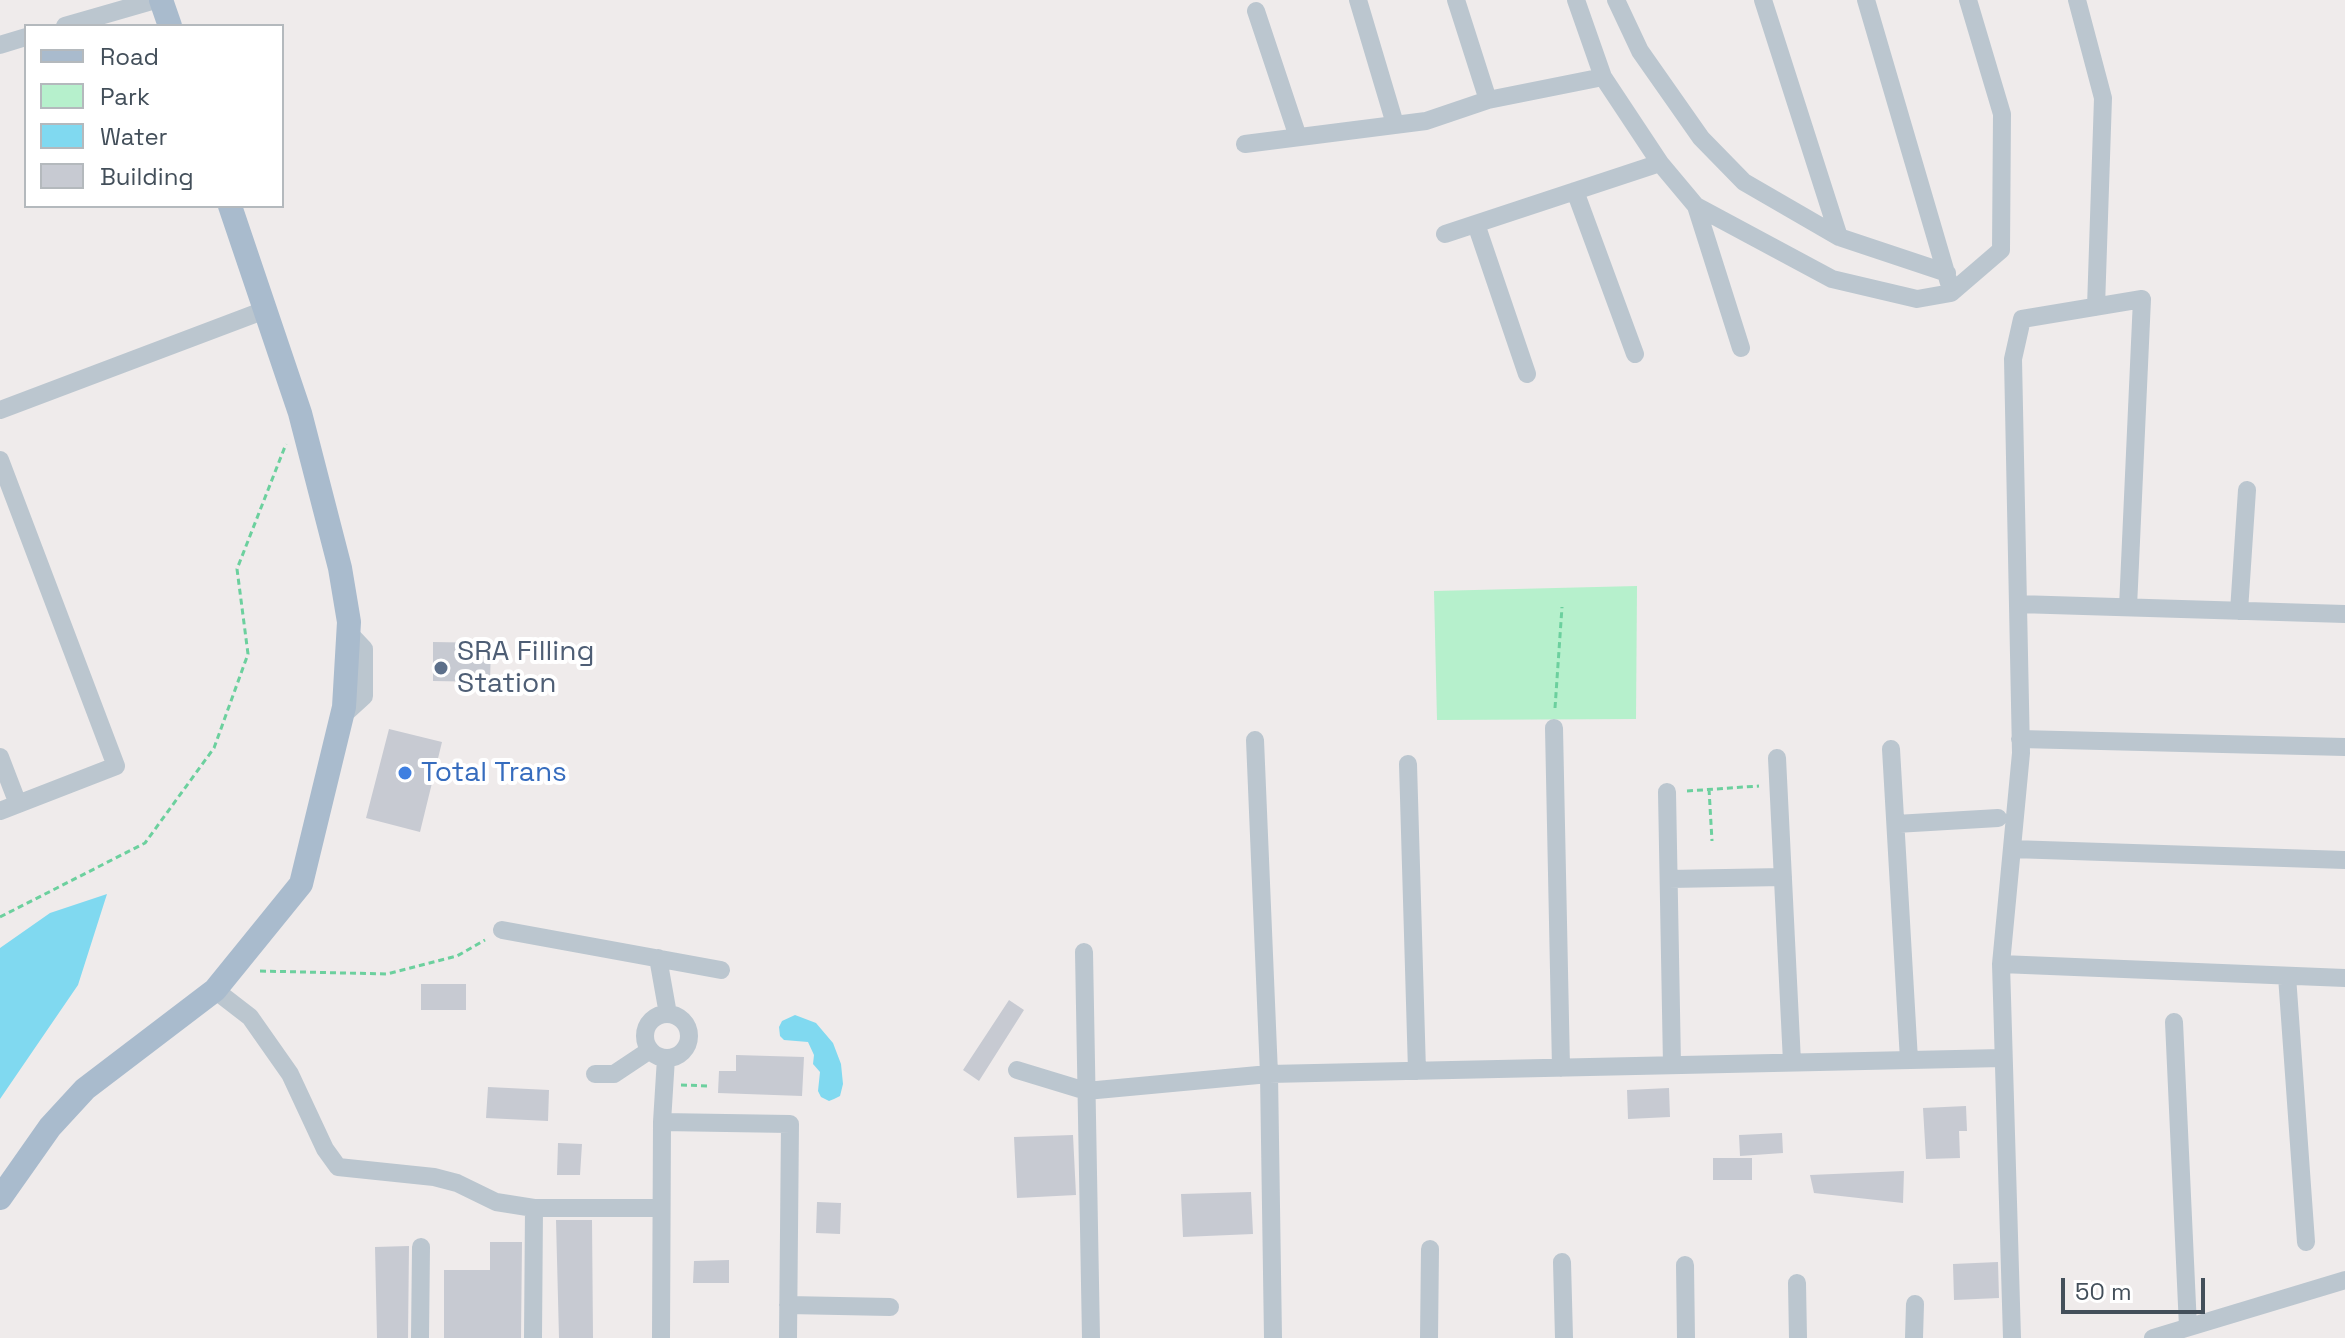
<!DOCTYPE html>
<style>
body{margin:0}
#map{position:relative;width:2345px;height:1338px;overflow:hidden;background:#efebeb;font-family:"Space Grotesk",sans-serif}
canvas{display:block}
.legend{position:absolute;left:24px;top:24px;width:260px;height:184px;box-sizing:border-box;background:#fff;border:2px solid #b4b9bd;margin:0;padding:10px 14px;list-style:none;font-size:24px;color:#434f5a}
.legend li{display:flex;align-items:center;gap:16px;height:40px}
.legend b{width:40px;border:2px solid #b4b9bd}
.scale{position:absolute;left:2061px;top:1278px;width:144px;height:36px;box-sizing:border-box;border:4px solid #434f5a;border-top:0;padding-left:10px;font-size:24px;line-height:28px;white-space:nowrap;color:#434f5a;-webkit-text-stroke:6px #fff;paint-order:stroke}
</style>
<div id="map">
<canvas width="2345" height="1338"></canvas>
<ul class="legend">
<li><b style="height:10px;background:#a9bbcd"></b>Road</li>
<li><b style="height:22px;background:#b6f0cc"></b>Park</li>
<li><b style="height:22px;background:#80d9f0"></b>Water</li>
<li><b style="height:22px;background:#c7cad2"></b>Building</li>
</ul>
<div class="scale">50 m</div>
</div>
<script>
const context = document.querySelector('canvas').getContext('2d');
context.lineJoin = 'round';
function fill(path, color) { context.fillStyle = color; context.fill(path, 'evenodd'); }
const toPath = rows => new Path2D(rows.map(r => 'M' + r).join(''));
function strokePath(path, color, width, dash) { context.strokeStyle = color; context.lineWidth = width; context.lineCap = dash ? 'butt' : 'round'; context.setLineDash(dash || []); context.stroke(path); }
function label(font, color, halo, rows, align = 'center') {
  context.font = font + ' "Space Grotesk",sans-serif'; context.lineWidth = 8; context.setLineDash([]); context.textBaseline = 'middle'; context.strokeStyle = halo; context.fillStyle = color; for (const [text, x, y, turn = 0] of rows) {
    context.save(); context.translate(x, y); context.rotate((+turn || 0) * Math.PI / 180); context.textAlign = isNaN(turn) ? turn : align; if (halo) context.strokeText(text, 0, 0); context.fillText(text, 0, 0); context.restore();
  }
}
const green = toPath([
 [1637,586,1636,719,1437,720,1434,591]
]);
const water = toPath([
 [107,894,78,985,0,1099,0,948,50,913],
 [795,1015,816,1023,833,1043,841,1064,843,1084,840,1096,834,1099,829,1101,821,1097,818,1091,820,1072,813,1064,814,1055,808,1042,784,1040,780,1036,779,1027,782,1021]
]);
const building = toPath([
 [433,642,491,643,490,682,433,681],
 [389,729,442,742,420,832,366,818],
 [421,984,466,984,466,1010,421,1010],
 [1009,1000,1024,1010,979,1081,963,1070],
 [736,1055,804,1057,802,1096,718,1093,719,1071,736,1071],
 [488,1087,549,1090,548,1121,486,1118],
 [1669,1088,1670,1117,1628,1119,1627,1090],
 [1966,1106,1967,1131,1959,1131,1960,1158,1926,1159,1923,1108],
 [1782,1133,1783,1153,1740,1156,1739,1135],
 [1073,1135,1076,1195,1017,1198,1014,1137],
 [558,1143,582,1144,580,1175,557,1175],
 [1713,1158,1752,1158,1752,1180,1713,1180],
 [1904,1171,1903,1203,1814,1193,1810,1175],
 [1251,1192,1253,1234,1183,1237,1181,1194],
 [817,1202,841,1203,840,1234,816,1233],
 [556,1220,592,1220,593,1338,559,1338],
 [490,1242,522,1242,521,1338,444,1338,444,1270,490,1270],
 [409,1246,408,1338,377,1338,375,1247],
 [729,1260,729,1283,693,1283,694,1261],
 [1998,1262,1999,1298,1954,1300,1953,1264]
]);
const path = toPath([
 [1555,708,1562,607],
 [1709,789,1712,841],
 [1687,791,1759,786],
 [0,917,145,843,214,748,248,654,237,569,286,444],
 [260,971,387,974,457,956,485,940],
 [681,1085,710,1086]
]);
const minor = toPath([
 [1358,0,1395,124],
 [1456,0,1488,100],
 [1576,0,1603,77,1660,163,1696,206,1832,279,1917,299,1951,293,2001,250,2002,114,1968,0],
 [1616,0,1640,51,1701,138,1744,182,1839,237,1947,273],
 [1763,0,1839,237],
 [1866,0,1949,283],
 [2077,0,2103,98,2096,307],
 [1256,11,1298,137],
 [65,26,155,0],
 [0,45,26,37],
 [1245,144,1426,121,1488,100,1603,77],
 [1575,191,1635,354],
 [1696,206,1741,348],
 [1476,224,1527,374],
 [1445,234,1660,163],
 [0,410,265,310],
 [0,460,116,766,0,811],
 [2018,604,2345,614],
 [2239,611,2247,490],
 [341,717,364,696,364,649,348,632],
 [1554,728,1561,1068],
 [2020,739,2345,747],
 [1255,740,1269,1074,1273,1338],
 [1891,749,1909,1060],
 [0,757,18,804],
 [1777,758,1792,1062],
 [1408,764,1417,1071],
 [1667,792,1672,1065],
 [1896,824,1998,818],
 [2012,849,2345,860],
 [1669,879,1783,877],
 [502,930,721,970],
 [1084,952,1091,1338],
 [658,958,668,1014],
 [2001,964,2345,978],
 [2287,976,2306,1242],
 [215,990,250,1017,290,1074,325,1149,338,1167,434,1177,457,1183,496,1202,534,1208,661,1208],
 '645 1036a22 22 0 1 1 44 0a22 22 0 1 1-44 0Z',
 [2174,1022,2188,1327],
 [1017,1070,1086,1091,1269,1074,2002,1058],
 [595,1074,614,1074,650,1050],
 [662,1122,790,1124,788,1338],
 [1562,1262,1564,1338],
 [1685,1265,1686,1338],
 [1797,1283,1798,1338],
 [788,1305,890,1307],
 [420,1338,421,1247],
 [533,1338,534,1208],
 [661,1338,662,1122,666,1058],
 [1429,1338,1430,1249],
 [1914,1338,1915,1304],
 [2012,1338,2001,964,2021,753,2013,359,2022,319,2142,299,2128,607],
 [2153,1338,2345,1280]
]);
const major = toPath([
 [161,0,170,26],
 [0,1198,50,1127,85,1089,215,990,301,884,344,707,349,622,340,568,300,413,230,206]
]);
const markers = [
 [441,668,8,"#5c6f8a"],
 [405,773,8,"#3f7fe0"]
];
const serviceNames = [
 ["SRA Filling",457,652],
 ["Station",457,684]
];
const shopNames = [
 ["Total Trans",421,773]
];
fill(green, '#b6f0cc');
fill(water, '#80d9f0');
fill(building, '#c7cad2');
strokePath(path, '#6cd09e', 3, [6, 4]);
strokePath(minor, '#bbc6cf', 18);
strokePath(major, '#a9bbcd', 24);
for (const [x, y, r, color] of markers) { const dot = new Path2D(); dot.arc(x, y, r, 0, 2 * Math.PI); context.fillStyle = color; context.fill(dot); strokePath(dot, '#fff', 3); }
label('28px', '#4e5e75', '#fff', serviceNames, 'left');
label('28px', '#366cbe', '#fff', shopNames, 'left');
</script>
